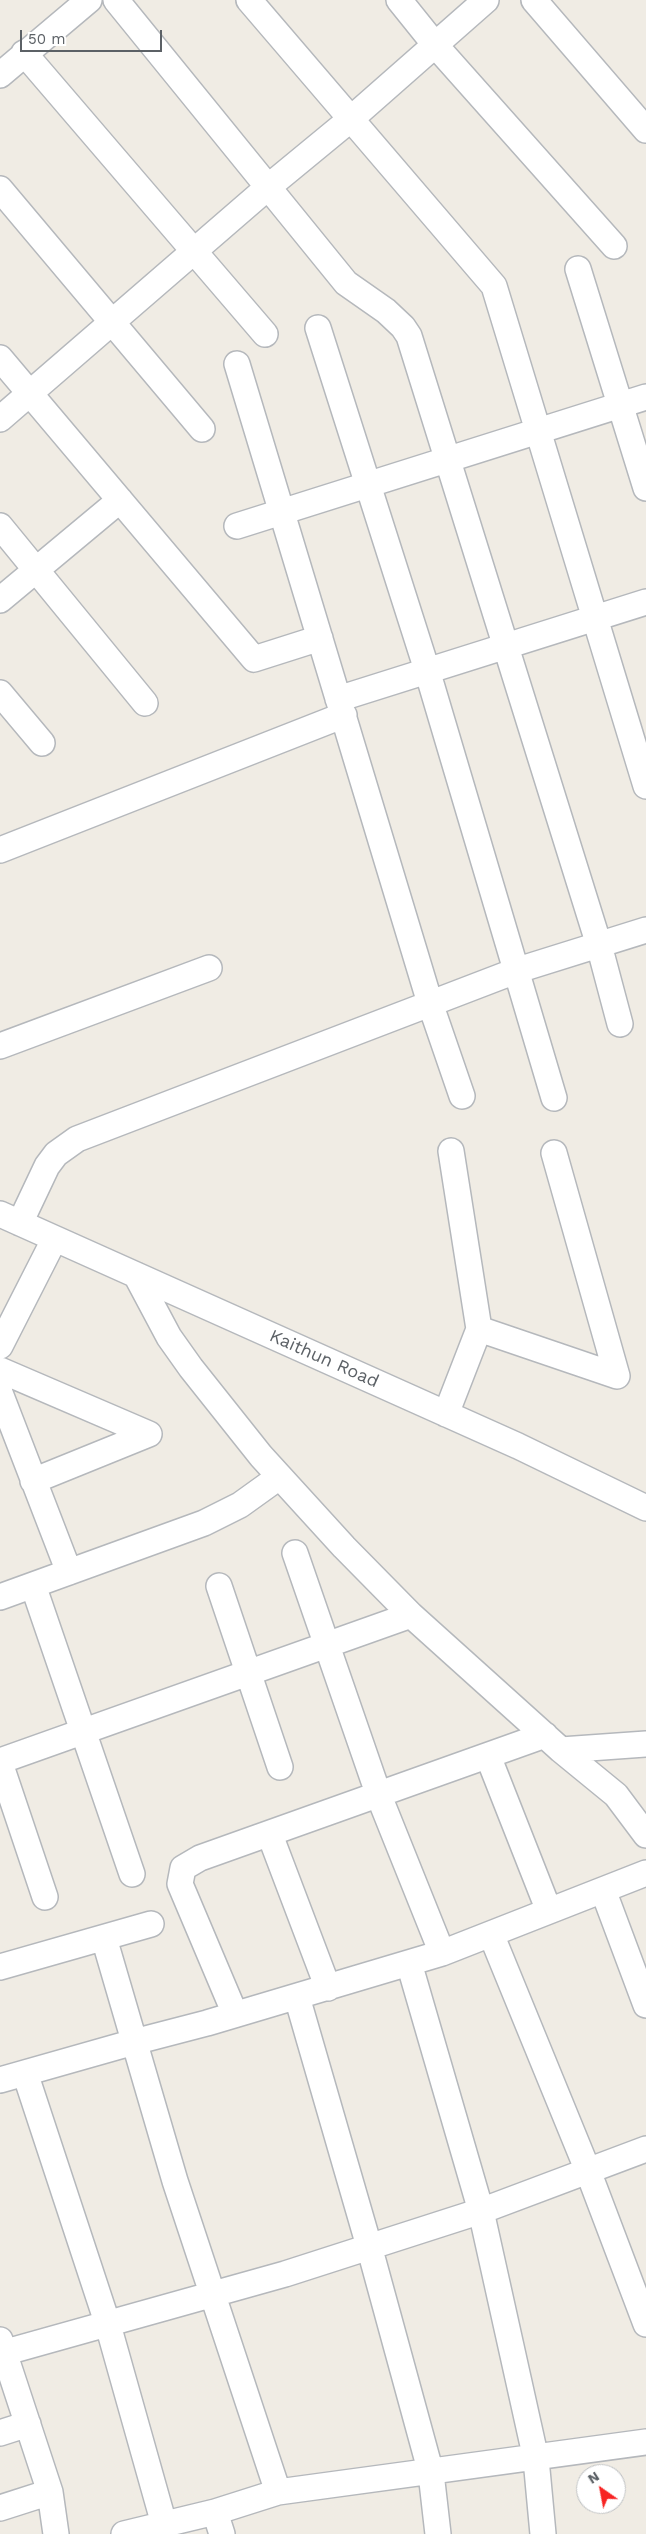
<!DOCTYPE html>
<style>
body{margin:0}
#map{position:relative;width:646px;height:2534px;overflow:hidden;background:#f0ece4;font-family:"Work Sans",sans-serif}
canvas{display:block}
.north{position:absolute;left:576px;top:2464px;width:50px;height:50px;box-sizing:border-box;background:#fff;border:1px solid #bec0c2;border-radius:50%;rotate:327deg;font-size:14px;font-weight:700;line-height:20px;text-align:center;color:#5c6166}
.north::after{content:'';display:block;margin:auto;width:18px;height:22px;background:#f72423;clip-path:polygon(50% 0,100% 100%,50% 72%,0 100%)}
.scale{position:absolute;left:20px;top:30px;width:142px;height:22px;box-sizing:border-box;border:2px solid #5c6166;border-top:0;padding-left:6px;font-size:15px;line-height:18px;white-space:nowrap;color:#5c6166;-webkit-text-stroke:4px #fff;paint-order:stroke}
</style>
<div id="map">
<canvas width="646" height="2534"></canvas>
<div class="north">N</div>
<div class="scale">50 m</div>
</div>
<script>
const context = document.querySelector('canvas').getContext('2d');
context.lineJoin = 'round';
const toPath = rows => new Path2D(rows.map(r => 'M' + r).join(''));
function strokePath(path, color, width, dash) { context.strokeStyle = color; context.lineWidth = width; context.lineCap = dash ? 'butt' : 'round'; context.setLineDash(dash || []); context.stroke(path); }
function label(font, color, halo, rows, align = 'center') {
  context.font = font + ' "Work Sans",sans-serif'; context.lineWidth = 5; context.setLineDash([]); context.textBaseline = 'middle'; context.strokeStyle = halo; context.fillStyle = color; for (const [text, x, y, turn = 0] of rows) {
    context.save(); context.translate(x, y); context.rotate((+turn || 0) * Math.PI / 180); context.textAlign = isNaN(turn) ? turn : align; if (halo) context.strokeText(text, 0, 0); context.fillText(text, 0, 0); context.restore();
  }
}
const minor = toPath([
 [116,0,346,283,386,311,403,327,409,336,599,945,620,1024],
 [249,0,494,286,646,786],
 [399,0,436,46,614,246],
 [534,0,646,130],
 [24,53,265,334],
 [0,75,89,0],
 [0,189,202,429],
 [578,269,646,488],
 [318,328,427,670,554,1098],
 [0,358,254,659,320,638],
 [237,364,430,1003,462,1096],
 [0,419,267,188,352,118,486,0],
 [0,526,145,703],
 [237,526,646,397],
 [0,600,120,500],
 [0,693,42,743],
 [338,699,646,602],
 [0,850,344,715],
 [0,1046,209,968],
 [0,1214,518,1446,646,1508],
 [20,1223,47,1166,56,1154,77,1139,518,970,646,930],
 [136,1275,169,1337,191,1368,261,1456,344,1547,411,1615,561,1750,616,1795,646,1835],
 [479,1329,617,1376,554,1153],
 [0,1346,54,1240],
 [0,1370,149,1434,33,1481],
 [0,1393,69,1572],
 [446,1414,479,1329,451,1151],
 [295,1553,379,1796,442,1953],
 [33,1585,132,1874],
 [219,1586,280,1767],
 [0,1597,204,1523,240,1505,279,1477],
 [561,1750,646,1744],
 [488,1756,549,1911],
 [0,1761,411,1615],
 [0,1763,45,1897],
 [270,1835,328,1988],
 [603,1890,646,2005],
 [491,1934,588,2171,646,2324],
 [104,1938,175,2181,278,2492],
 [409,1963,481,2211,536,2459,543,2534],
 [0,1967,151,1924],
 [297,1997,369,2246,431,2473,438,2534],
 [235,2014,180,1884,183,1868,200,1858,545,1735],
 [25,2073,108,2325,164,2524],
 [0,2080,134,2042,207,2023,442,1953,646,1873],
 [0,2340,50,2492,56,2534],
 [3,2353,285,2274,481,2211,646,2149],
 [0,2433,28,2424],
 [0,2508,50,2492],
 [215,2512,222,2534],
 [124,2534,215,2512,278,2492,646,2442]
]);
const streetNames = [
 ["Kaithun Road",324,1359,24]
];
strokePath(minor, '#b5b8bc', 28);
strokePath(minor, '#fff', 25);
label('18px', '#5c6166', '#fff', streetNames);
</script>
